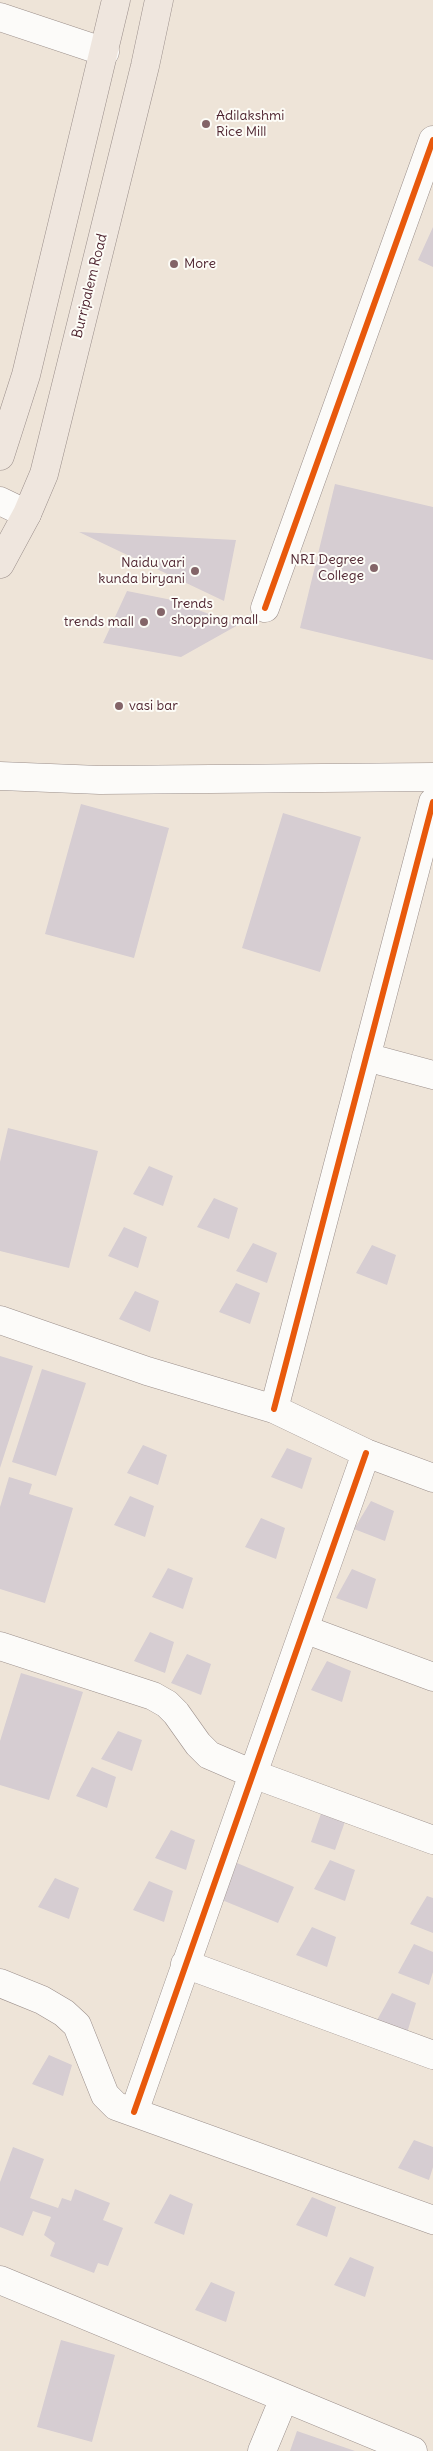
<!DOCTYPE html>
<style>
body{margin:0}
canvas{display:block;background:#eee4d8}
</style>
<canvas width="433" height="2451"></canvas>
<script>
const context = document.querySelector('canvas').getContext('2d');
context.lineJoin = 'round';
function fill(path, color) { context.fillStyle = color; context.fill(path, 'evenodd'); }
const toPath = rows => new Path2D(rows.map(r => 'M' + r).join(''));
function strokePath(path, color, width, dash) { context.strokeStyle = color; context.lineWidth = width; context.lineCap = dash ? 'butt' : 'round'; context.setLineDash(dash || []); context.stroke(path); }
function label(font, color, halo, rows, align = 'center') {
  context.font = font + ' Delius,sans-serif'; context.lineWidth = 4; context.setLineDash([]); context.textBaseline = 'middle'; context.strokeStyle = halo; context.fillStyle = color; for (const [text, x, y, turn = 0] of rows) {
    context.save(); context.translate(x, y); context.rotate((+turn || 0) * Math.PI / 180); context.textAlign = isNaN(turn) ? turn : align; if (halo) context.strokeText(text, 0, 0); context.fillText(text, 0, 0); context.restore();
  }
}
const building = toPath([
 [433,227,433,267,418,260],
 [335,484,433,507,433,660,300,628],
 [79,532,236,540,224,601],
 [127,591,172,600,238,625,181,657,103,643],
 [81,804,169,828,134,958,45,934],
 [283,813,361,837,320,972,242,948],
 [8,1128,98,1151,69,1268,0,1251,0,1162],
 [149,1166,173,1176,163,1206,133,1194],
 [214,1198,238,1208,229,1239,197,1227],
 [124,1227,147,1237,138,1268,108,1256],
 [253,1243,277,1253,267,1283,236,1271],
 [372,1245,396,1255,387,1285,356,1273],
 [236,1283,260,1293,250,1324,219,1312],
 [135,1291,159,1301,150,1332,119,1319],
 [0,1356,33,1366,0,1468],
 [42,1369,86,1383,56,1476,12,1462],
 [143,1445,167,1455,158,1485,127,1473],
 [287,1448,312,1458,302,1489,271,1477],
 [9,1477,32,1484,29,1494,73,1508,45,1603,0,1589,0,1507],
 [130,1496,154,1506,145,1537,114,1525],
 [371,1501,394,1511,385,1541,354,1529],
 [261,1518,285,1528,276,1559,245,1547],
 [168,1568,193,1578,183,1609,152,1597],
 [352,1569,376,1579,367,1609,336,1598],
 [150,1632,174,1642,165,1673,134,1661],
 [187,1654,211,1664,201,1695,171,1683],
 [327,1661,351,1671,342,1702,311,1690],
 [21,1673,83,1692,49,1800,0,1785,0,1741],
 [118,1731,142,1740,132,1771,101,1759],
 [92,1767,116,1777,107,1808,76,1796],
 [324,1805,348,1813,335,1850,311,1842],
 [171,1830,195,1840,186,1870,155,1858],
 [330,1860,355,1870,345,1901,314,1889],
 [237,1863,294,1887,278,1923,222,1900],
 [55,1878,79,1888,69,1919,38,1907],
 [149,1881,173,1891,164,1922,133,1910],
 [427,1896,433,1898,433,1933,410,1924],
 [312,1927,336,1937,327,1967,296,1955],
 [414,1944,433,1952,433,1972,429,1985,398,1973],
 [392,1993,416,2003,407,2033,376,2022],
 [49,2055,72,2065,63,2096,32,2084],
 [414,2140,433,2147,433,2167,429,2180,398,2168],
 [13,2147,44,2159,30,2198,58,2208,62,2198,71,2201,75,2189,110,2203,103,2220,123,2228,108,2266,98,2263,94,2273,50,2256,55,2243,44,2235,51,2217,33,2211,23,2236,0,2227,0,2182],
 [170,2194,193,2204,184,2235,154,2223],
 [312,2197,336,2207,327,2237,296,2225],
 [350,2257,374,2267,365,2297,334,2285],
 [211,2282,235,2292,226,2322,195,2310],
 [61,2340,115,2355,92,2442,37,2427],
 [297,2431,355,2451,290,2451]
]);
const minor = toPath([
 [0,17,105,52],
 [0,501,27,514],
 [265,608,433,140],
 [0,776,100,780,433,777],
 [366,1057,433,1075],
 [0,1320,147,1371,274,1409,366,1453,433,1478],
 [274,1409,433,802],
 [304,1629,433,1677],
 [0,1646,153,1696,167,1704,176,1713,198,1744,209,1755,253,1774,433,1840],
 [185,1964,433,2055],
 [0,1983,42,2000,64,2013,77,2025,105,2095,116,2106,433,2220],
 [134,2112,366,1453],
 [0,2280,413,2451],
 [262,2451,284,2398]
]);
const major = toPath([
 [0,456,26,375,116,0],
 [0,564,27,514,44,474,145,66,159,0]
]);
const cycleway = toPath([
 [265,608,433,140],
 [274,1409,433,802],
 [134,2112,366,1453]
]);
const markers = [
 [206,124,5,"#836468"],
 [174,264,5,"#836468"],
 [374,568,5,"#836468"],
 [195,571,5,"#836468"],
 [161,612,5,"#836468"],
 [144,622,5,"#836468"],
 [119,706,5,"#836468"]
];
const poiNames = [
 ["Adilakshmi",216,116],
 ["Rice Mill",216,132],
 ["More",184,264],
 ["NRI Degree",364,560,"right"],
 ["College",364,576,"right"],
 ["Naidu vari",185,563,"right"],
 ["kunda biryani",185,579,"right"],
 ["Trends",171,604],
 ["shopping mall",171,620],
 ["trends mall",134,622,"right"],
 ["vasi bar",129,706]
];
const streetNames = [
 ["Burripalem Road",90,286,-76]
];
fill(building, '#d6cdd2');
strokePath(minor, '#9b8f8b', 29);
strokePath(major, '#9b8f8b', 29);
strokePath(minor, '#fcfbf9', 28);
strokePath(major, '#efe6de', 28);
strokePath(cycleway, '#e8590c', 6);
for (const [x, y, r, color] of markers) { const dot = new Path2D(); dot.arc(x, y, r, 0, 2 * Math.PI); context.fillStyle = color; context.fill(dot); strokePath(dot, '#fdfcf7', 2); }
label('14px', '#4a1f2b', '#fdfcf7', poiNames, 'left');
label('14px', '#4a1f2b', '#fdfcf7', streetNames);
</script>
